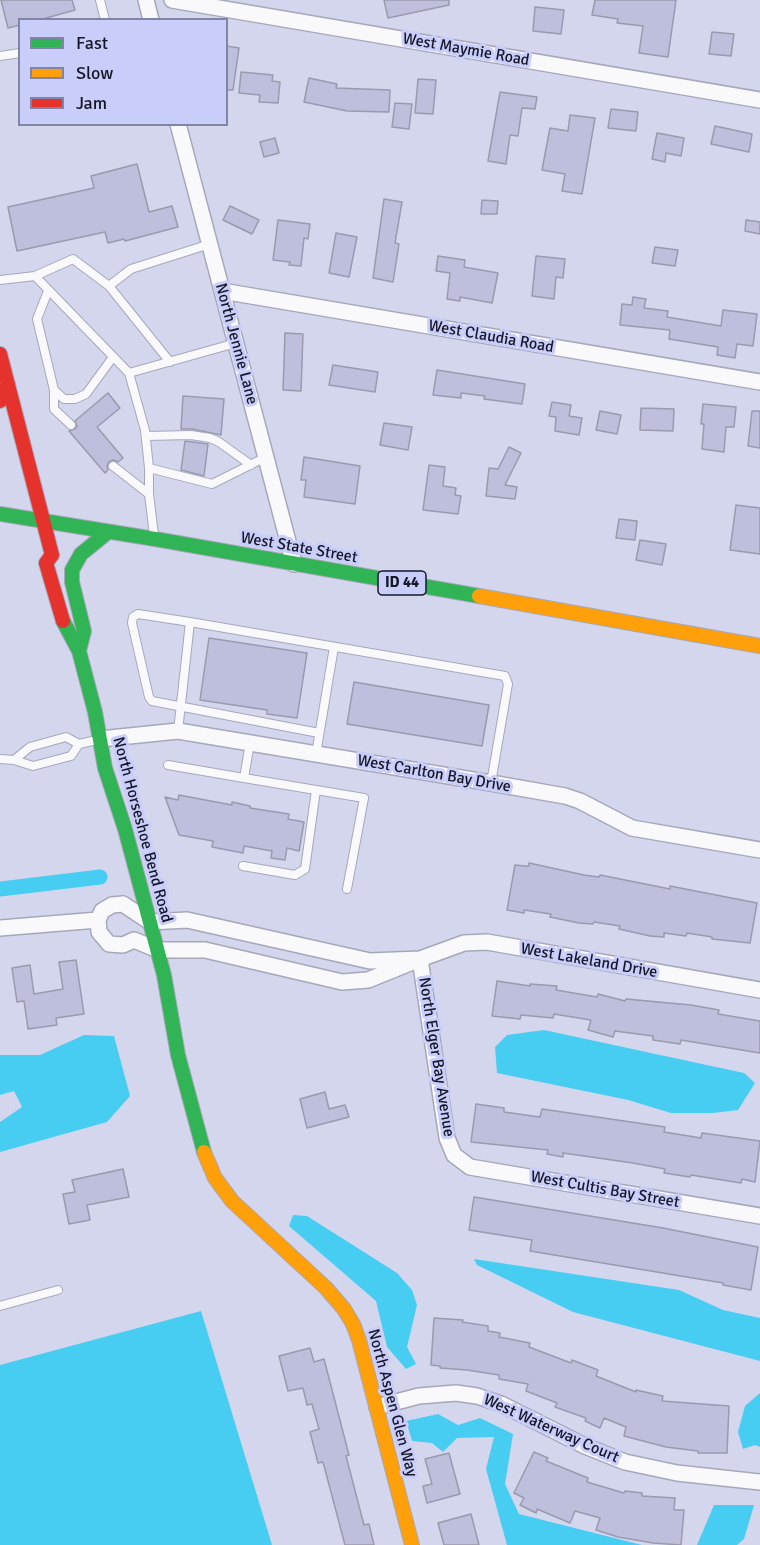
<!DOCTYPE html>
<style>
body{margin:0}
#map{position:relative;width:760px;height:1545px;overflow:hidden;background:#d4d6ee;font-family:Signika,sans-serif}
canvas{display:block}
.legend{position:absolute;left:18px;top:18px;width:210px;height:108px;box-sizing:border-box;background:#c9cdf9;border:2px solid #8184a5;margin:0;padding:8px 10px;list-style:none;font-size:18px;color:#161726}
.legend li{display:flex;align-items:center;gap:12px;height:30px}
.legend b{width:30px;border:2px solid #8184a5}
</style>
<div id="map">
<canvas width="760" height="1545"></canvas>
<ul class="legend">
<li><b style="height:8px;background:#30b455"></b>Fast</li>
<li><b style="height:8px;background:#ff9f0a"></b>Slow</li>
<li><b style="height:8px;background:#e5322d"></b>Jam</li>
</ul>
</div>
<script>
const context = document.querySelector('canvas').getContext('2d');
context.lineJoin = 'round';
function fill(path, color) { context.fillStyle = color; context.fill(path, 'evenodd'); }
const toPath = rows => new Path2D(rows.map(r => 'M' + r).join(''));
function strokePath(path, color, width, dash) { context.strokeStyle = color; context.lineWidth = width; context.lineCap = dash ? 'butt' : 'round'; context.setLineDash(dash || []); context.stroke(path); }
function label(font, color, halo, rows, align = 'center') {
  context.font = font + ' Signika,sans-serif'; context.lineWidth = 6; context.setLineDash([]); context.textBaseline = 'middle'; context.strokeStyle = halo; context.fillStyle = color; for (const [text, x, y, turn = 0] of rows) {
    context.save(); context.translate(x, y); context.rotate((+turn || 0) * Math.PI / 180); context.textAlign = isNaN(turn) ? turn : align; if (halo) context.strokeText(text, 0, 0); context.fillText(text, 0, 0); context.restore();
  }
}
const water = toPath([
 [544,1030,744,1073,755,1083,738,1110,713,1113,671,1113,628,1100,497,1073,495,1047,507,1035],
 [84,1035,114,1036,130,1096,107,1122,0,1152,0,1122,22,1107,14,1091,0,1095,0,1055,40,1055],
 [293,1215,307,1216,397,1273,412,1290,417,1305,407,1347,416,1364,406,1369,387,1347,376,1301,289,1226],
 [474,1259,679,1290,723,1310,760,1318,760,1361,573,1312,477,1265],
 [201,1311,272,1545,0,1545,0,1365],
 [760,1393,760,1447,755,1445,743,1449,738,1432,745,1406],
 [438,1414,458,1425,480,1418,513,1434,505,1484,519,1514,642,1545,507,1545,486,1469,494,1437,457,1438,443,1452,432,1443,412,1441,406,1421],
 [714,1505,754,1505,744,1539,737,1545,697,1545]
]);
const canal = toPath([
 [0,889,100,877]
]);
const building = toPath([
 [1,0,72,0,75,10,39,20,20,20,20,25,8,28,1,0],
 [384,0,449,0,449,5,388,18,384,0],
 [595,0,676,0,668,57,639,53,643,26,617,23,618,19,592,15,595,0],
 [535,7,564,10,561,34,533,31,535,7],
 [712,32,734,34,731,56,709,54,712,32],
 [226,46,239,48,233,90,226,90,226,46],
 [241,72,273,75,272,81,280,82,278,103,259,102,260,95,239,93,241,72],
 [309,78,337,84,336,88,390,90,389,112,347,111,304,102,309,78],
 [418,79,436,80,433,114,415,113,418,79],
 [500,92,537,97,535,109,522,108,518,136,510,135,506,164,488,161,500,92],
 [395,103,412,104,409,129,392,127,395,103],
 [611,109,638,112,636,131,608,128,611,109],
 [570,115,595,118,582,194,562,191,565,174,542,170,550,128,568,131,570,115],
 [715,126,752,134,749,152,711,144,715,126],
 [657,133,684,138,681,156,666,153,665,162,652,159,657,133],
 [275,138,279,153,264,157,260,142,275,138],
 [137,164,149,212,172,206,178,227,125,241,124,239,108,243,105,232,17,251,8,207,94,188,91,176,137,164],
 [384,199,402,202,395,243,399,244,393,282,373,278,384,199],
 [482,200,498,201,497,214,481,214,482,200],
 [230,206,259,220,252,234,223,220,230,206],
 [278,220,310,224,308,239,304,238,301,266,289,265,290,262,273,260,278,220],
 [746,220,760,222,760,234,745,231,746,220],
 [336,233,357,237,349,277,329,273,336,233],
 [655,247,678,250,675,266,652,263,655,247],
 [438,256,465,260,464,267,498,273,492,303,460,297,460,301,447,299,450,273,436,271,438,256],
 [536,256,565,259,563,278,556,277,554,299,532,296,536,256],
 [633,297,646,299,644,308,668,311,667,317,721,326,723,310,757,314,753,346,737,344,735,358,717,355,718,347,669,339,670,330,620,325,622,304,632,305,633,297],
 [285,333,303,334,301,391,283,390,285,333],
 [333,365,378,372,375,392,329,385,333,365],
 [437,370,525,384,522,404,484,399,485,396,461,393,461,398,433,395,437,370],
 [108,393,120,408,97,427,123,458,118,462,113,460,109,462,107,466,108,470,105,473,69,431,75,429,77,426,75,421,108,393],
 [183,396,224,399,221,435,192,429,181,429,183,396],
 [552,402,571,405,569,416,582,418,579,435,555,431,556,417,549,416,552,402],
 [703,404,736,407,734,427,726,427,724,452,702,449,704,424,701,424,703,404],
 [641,408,674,409,673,431,640,430,641,408],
 [600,411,621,415,617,434,596,430,600,411],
 [752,411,760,411,760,448,748,446,752,411],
 [384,423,412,427,408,450,380,445,384,423],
 [185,441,208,444,204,476,181,470,185,441],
 [509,447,521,453,505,485,517,487,515,499,486,496,489,468,498,469,509,447],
 [304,457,360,466,355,504,304,497,306,480,301,480,304,457],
 [429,465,445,467,443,486,456,488,455,495,461,496,458,514,423,510,429,465],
 [736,505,760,508,760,554,730,550,736,505],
 [619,519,637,521,635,540,616,538,619,519],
 [640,540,666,544,662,565,636,560,640,540],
 [209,638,307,653,297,718,267,714,267,710,200,700,209,638],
 [354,682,489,705,482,746,347,724,354,682],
 [179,795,232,805,232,802,250,806,250,808,289,814,288,819,304,822,299,851,287,848,285,860,271,858,272,851,244,846,243,853,212,847,213,841,179,835,165,797,178,800,179,795],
 [529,863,584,875,599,877,600,875,670,889,670,886,757,903,750,943,712,939,712,937,687,933,686,936,664,933,664,937,650,936,619,929,620,926,594,922,593,924,579,923,550,917,551,914,524,910,524,913,507,910,515,865,525,866,529,866,529,863],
 [76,960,84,1014,56,1018,57,1025,28,1029,24,1001,17,1002,12,968,30,965,34,994,63,989,59,962,76,960],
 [497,981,530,986,530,984,557,986,556,990,597,997,598,994,625,1001,626,999,691,1005,719,1010,718,1014,760,1021,760,1053,681,1040,680,1044,653,1040,653,1036,615,1031,613,1037,588,1030,591,1020,554,1014,553,1018,521,1015,520,1019,492,1016,497,981],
 [325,1092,329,1109,345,1105,349,1117,307,1128,300,1099,325,1092],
 [476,1104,504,1108,504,1112,540,1117,542,1109,665,1127,664,1132,701,1138,702,1133,760,1141,755,1182,742,1179,741,1183,691,1175,690,1177,664,1173,665,1169,633,1163,563,1153,563,1157,547,1154,548,1150,471,1142,476,1104],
 [123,1169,129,1197,87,1205,90,1220,69,1224,63,1194,75,1192,72,1180,123,1169],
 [474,1197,663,1228,758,1247,751,1290,723,1285,723,1283,530,1251,532,1240,469,1230,474,1197],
 [434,1318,463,1320,462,1322,488,1326,488,1331,500,1333,499,1337,530,1343,529,1347,571,1363,572,1360,598,1370,596,1376,636,1392,636,1390,663,1396,662,1401,729,1406,727,1453,698,1453,698,1451,666,1447,624,1436,626,1427,604,1418,600,1428,585,1421,586,1418,555,1407,557,1403,526,1391,528,1384,499,1379,499,1375,467,1370,440,1368,440,1366,431,1365,434,1318],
 [310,1348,314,1362,324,1359,349,1455,346,1456,364,1525,369,1524,374,1545,345,1545,323,1462,318,1463,310,1432,319,1429,312,1404,307,1405,303,1388,288,1391,279,1356,310,1348],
 [534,1452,548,1458,546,1461,588,1478,587,1482,624,1493,625,1491,642,1493,642,1496,675,1498,674,1510,684,1510,681,1545,653,1543,618,1537,596,1530,600,1518,575,1511,570,1523,537,1509,536,1513,520,1505,524,1498,514,1493,534,1452],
 [449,1453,460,1494,427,1503,423,1486,432,1484,425,1459,449,1453],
 [471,1514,479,1545,444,1545,438,1523,471,1514]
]);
const lane = toPath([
 [100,0,105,20],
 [0,56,20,53],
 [35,276,73,259,109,286],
 [0,280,35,276,129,373,145,430,149,468,149,494,154,535],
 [48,291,37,319,54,390,64,399,75,399,86,394,113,357],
 [170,362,109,286,131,269,210,244],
 [129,373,236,343],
 [54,390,54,409,71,425],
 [146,436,191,435,210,438,219,442,251,465],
 [113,466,149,494],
 [149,468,212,484,266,457],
 [190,622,138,614,133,617,132,623,149,697,152,701,319,733],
 [178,731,190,622,505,676,508,684,491,783],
 [250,743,244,778,364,798,347,889],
 [316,754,334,647],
 [0,759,14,760,33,766,71,756,79,744],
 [14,760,30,747,66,737,79,744,97,740],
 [168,765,244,778],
 [243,866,295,875,305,869,316,790],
 [0,1306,58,1290]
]);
const street = toPath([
 [146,0,151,20],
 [172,0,760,100],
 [178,124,294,564],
 [222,291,760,382],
 [100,739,178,731,491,783,565,796,580,801,632,828,760,850],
 [123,904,150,922,187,920,370,961,420,959,368,980,342,982,205,950,158,950,134,940,123,945,109,944,99,932,98,920,102,911,112,905,123,904],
 [0,928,98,920],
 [760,990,487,942,464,943,420,959,447,1138,454,1155,470,1167,760,1216],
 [377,1407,419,1396,456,1393,477,1396,501,1404,585,1446,625,1462,677,1473,760,1482]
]);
const fast = toPath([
 [0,514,155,539,479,596],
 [63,621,79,651,95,712,105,768,125,829,164,975,178,1055,204,1152],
 [79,651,84,631,72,582,72,570,81,554,108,532]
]);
const slow = toPath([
 [479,596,760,646],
 [204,1152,215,1178,232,1201,326,1288,344,1309,353,1324,359,1340,412,1545]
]);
const jam = toPath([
 [0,354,52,555,46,563,63,621],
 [0,401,8,384]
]);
const shields = [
 [402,583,48]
];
const shieldNames = [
 ["ID 44",402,583]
];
const streetNames = [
 ["West Maymie Road",466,50,10],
 ["West Claudia Road",491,337,10],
 ["North Jennie Lane",236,344,75],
 ["West State Street",299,548,10],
 ["West Carlton Bay Drive",434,774,10],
 ["North Horseshoe Bend Road",142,830,75],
 ["West Lakeland Drive",589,961,10],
 ["North Elger Bay Avenue",436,1057,81],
 ["West Cultis Bay Street",605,1190,10],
 ["North Aspen Glen Way",392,1403,75],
 ["West Waterway Court",551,1429,24]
];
fill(water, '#48cdf2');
strokePath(canal, '#48cdf2', 15);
fill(building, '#bebfdc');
strokePath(building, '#999aad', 1.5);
strokePath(lane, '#a6a7ba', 10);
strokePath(street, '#a6a7ba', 18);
strokePath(fast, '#a6a7ba', 16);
strokePath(slow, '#a6a7ba', 16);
strokePath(jam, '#a6a7ba', 16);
strokePath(lane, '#f9f9fc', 8);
strokePath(street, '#f9f9fc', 15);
strokePath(fast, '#30b455', 14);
strokePath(slow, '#ff9f0a', 14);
strokePath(jam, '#e5322d', 14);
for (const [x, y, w] of shields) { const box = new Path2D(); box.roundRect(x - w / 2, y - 12, w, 24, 4.5); context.fillStyle = '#c9cdf9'; context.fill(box); strokePath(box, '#161726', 1.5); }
label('bold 15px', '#161726', null, shieldNames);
label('16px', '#161726', '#c9cdf9', streetNames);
</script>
